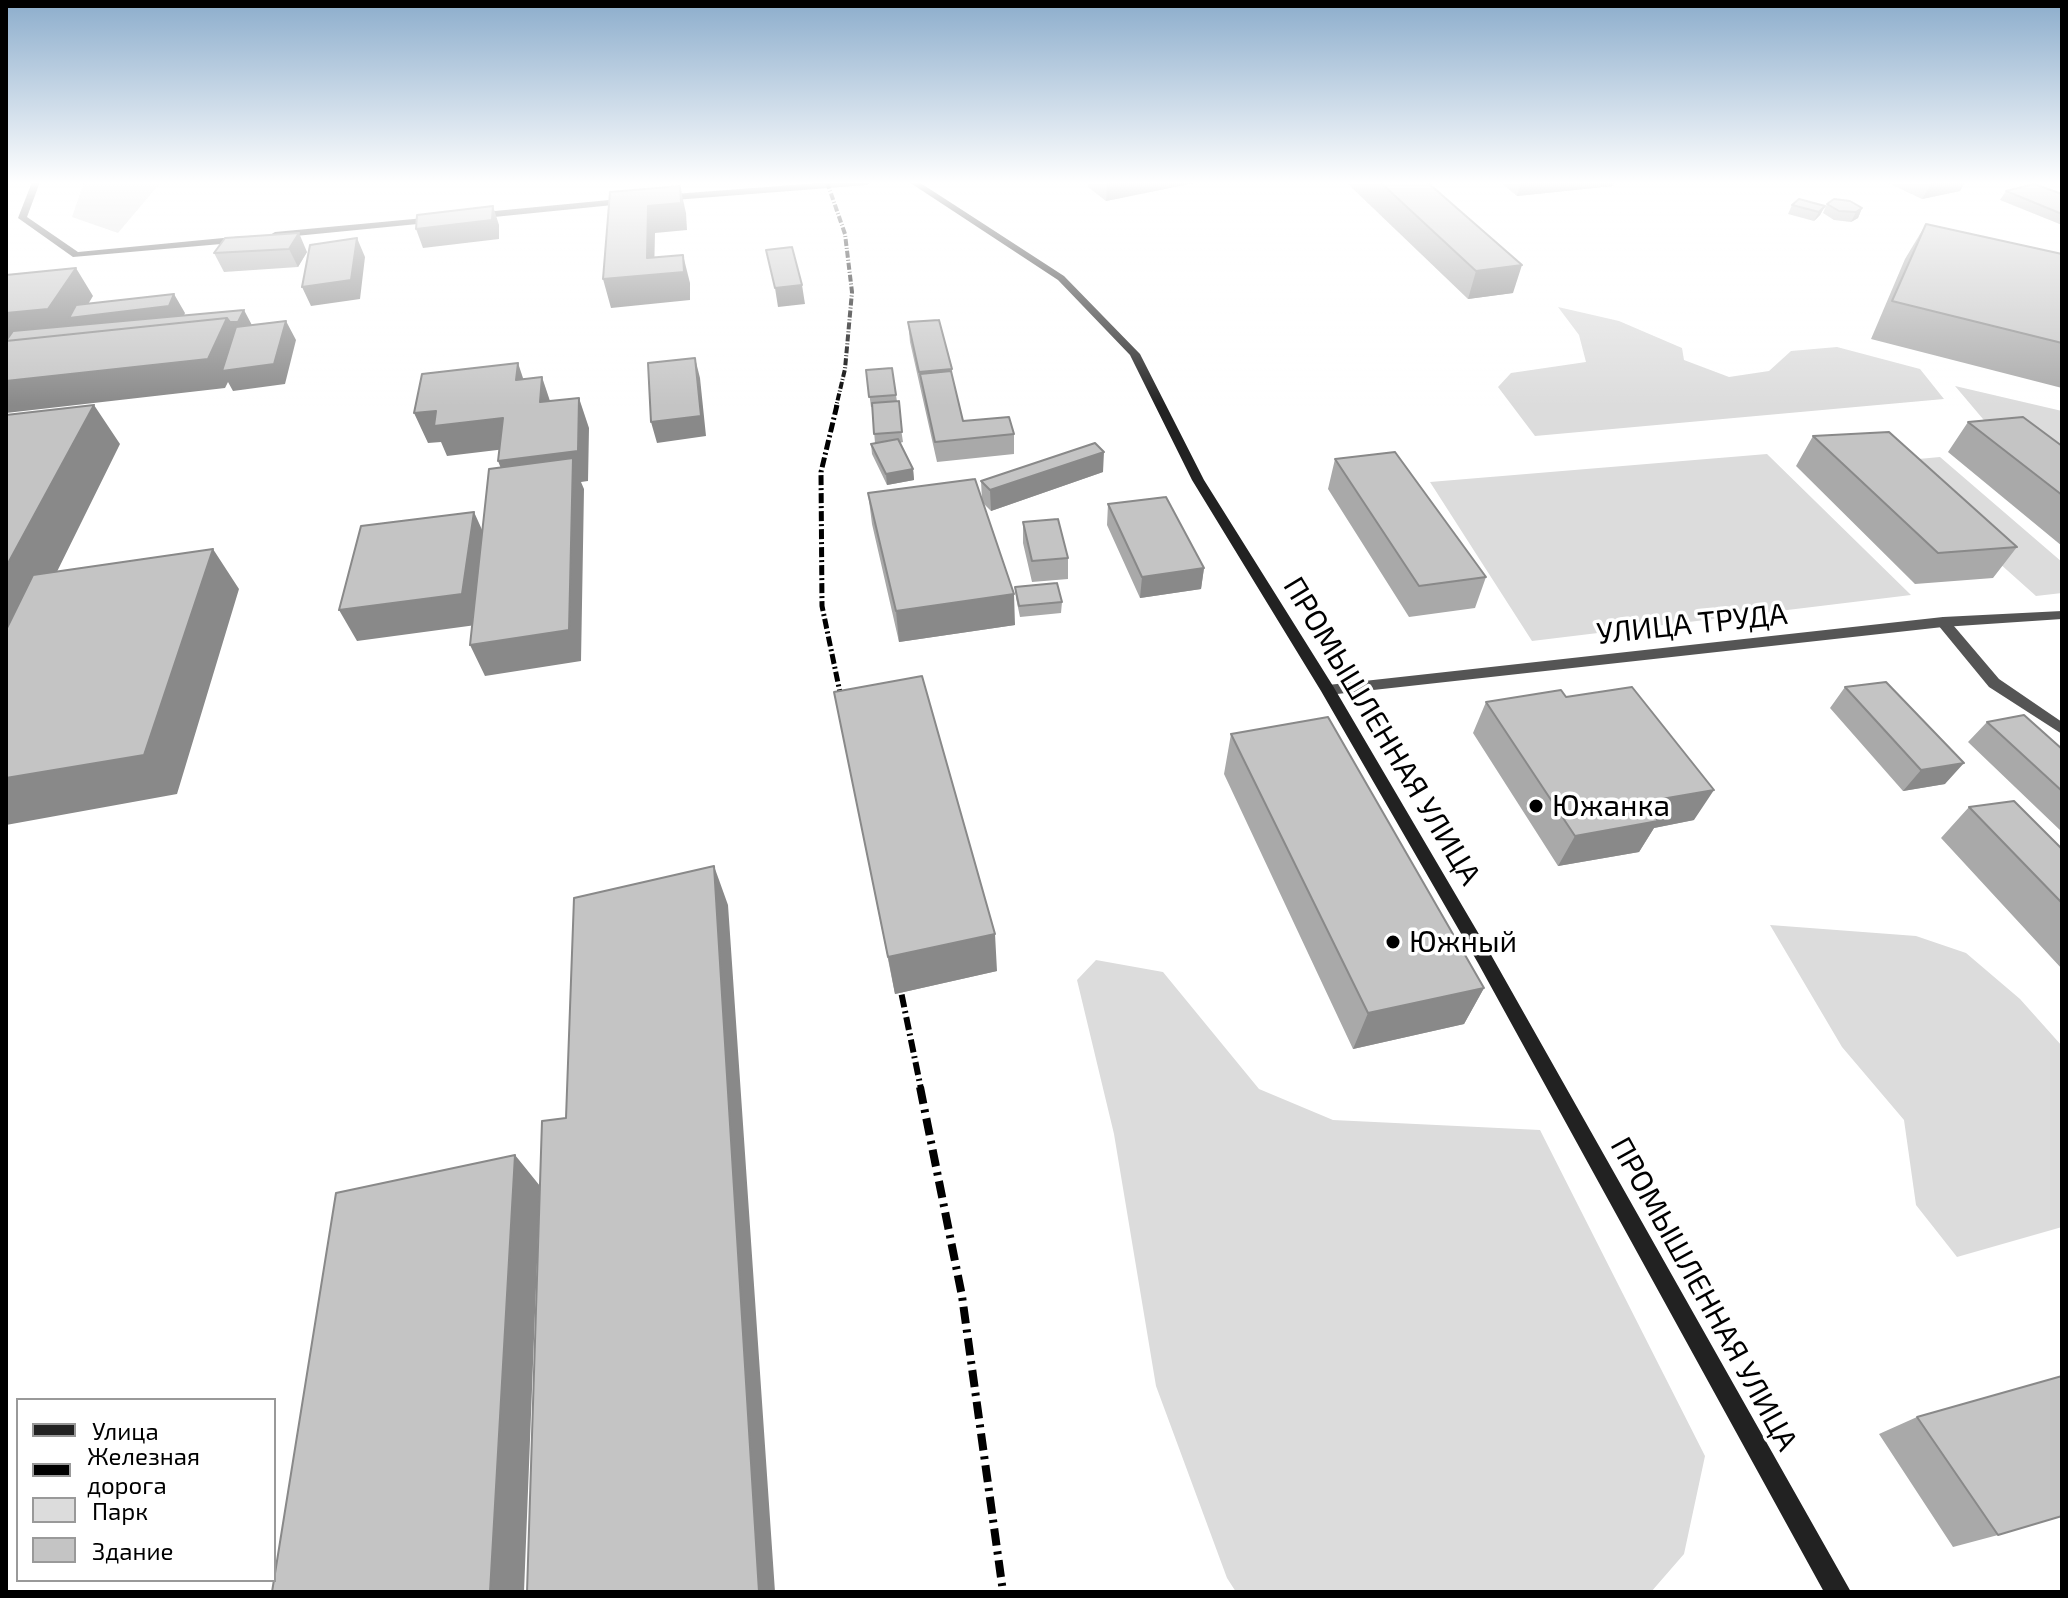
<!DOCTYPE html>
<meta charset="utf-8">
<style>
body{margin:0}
#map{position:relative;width:2068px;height:1598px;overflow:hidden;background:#fff;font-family:"Exo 2",sans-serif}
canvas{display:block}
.frame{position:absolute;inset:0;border:8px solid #000;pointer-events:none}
.legend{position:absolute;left:16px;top:1398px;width:260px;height:184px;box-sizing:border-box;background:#fff;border:2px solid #999;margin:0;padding:10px 14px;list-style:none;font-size:24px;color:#000}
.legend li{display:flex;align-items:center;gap:16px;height:40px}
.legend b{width:40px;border:2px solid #999}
</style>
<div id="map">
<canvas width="2068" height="1598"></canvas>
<div class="frame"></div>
<ul class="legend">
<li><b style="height:10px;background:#222"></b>Улица</li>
<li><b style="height:10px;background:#000"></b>Железная дорога</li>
<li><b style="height:22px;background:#dcdcdc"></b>Парк</li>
<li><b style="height:22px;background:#c4c4c4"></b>Здание</li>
</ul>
</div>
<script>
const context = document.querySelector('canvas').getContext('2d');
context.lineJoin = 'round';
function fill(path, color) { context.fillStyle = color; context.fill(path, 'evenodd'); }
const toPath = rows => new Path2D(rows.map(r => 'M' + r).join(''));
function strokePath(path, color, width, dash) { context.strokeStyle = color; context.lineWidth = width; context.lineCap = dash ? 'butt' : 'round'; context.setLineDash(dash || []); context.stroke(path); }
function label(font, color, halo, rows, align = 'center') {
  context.font = font + ' "Exo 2",sans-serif'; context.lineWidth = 7; context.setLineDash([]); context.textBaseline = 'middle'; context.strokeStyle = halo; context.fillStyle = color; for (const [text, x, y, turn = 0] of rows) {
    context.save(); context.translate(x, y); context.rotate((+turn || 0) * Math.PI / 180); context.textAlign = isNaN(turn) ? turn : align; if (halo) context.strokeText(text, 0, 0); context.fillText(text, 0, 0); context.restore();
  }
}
const green = toPath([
 [84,182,161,182,118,233,72,217],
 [1558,307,1619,321,1682,348,1684,360,1729,377,1769,371,1791,351,1837,347,1920,369,1944,399,1535,436,1498,387,1511,373,1586,362,1579,335],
 [1955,386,2062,411,2062,478,1994,432],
 [1767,454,1911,595,1532,641,1430,482],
 [1940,457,2062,562,2062,593,2036,596,1886,462],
 [1770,925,1916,936,1966,953,2020,999,2062,1046,2062,1227,1957,1257,1916,1205,1904,1120,1842,1047],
 [1096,960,1163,972,1259,1089,1333,1120,1540,1130,1705,1456,1684,1554,1651,1592,1236,1592,1227,1578,1156,1386,1114,1134,1077,980]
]);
const minor = toPath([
 [32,182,40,182,27,217,78,252,244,236,249,239,244,242,73,257,18,218,32,182],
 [832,182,871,182,867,185,661,201,657,198,661,195,832,182],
 [630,198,633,199,633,203,474,219,470,216,474,213,630,198],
 [435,217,440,220,438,222,275,238,270,235,275,232,435,217],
 [1943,617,1948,619,1999,679,2062,722,2062,734,1989,687,1938,625,1936,622,1943,617]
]);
const tertiary = toPath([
 [2062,611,2062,619,1943,627,1328,695,1321,690,1328,685,1943,617,2062,611]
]);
const secondary = toPath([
 [909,182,919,182,1064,276,1140,354,1204,480,1333,686,1490,953,1851,1592,1824,1592,1478,963,1321,691,1192,480,1130,355,1058,280,909,182]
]);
const railFar3 = toPath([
 [827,182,845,234,852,292,845,369,836,407]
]);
const railFar2 = toPath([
 [837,405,821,472,822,606,842,702]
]);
const railFar1 = toPath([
 [841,700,844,713],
 [897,972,921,1089]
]);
const rail = toPath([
 [920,1087,962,1296,1003,1592]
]);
const wall = toPath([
 [1088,182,1199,182,1106,201,1088,187],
 [1349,182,1427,182,1513,293,1468,299,1349,185],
 [1500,182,1614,182,1613,186,1517,196],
 [1886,182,1965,182,1960,191,1922,199],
 [2006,191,2062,194,2062,225,2000,200],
 [1827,204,1862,208,1858,218,1851,222,1834,220,1823,213],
 [1792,205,1825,206,1820,215,1814,221,1788,214],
 [1926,224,2062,254,2062,388,1871,339,1905,259],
 [225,238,307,252,298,267,224,272,214,253],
 [908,322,952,369,952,377,963,421,1014,434,1014,454,937,462,910,342],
 [866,370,896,395,903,442,900,443,913,469,914,480,887,485,872,454,871,444,875,443,872,407,871,407],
 [1968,422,2062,446,2062,546,1948,452],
 [1813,436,2017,547,1993,578,1915,584,1796,466],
 [1335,459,1486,577,1475,608,1409,617,1328,489],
 [1103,472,991,511,983,503,1015,625,899,642,872,524,868,493,982,500,981,481],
 [1108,504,1204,568,1201,589,1140,598,1107,525],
 [1023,522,1068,558,1068,579,1032,582,1023,543],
 [1015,587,1062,602,1061,613,1020,617,1016,598],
 [1845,687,1945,784,1903,791,1830,708],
 [834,692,997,971,895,994],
 [1566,697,1694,820,1654,828,1639,852,1558,866,1473,733,1486,702],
 [1987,722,2062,749,2062,832,1968,742],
 [1231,734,1484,988,1464,1024,1353,1049,1224,774],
 [1969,807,2062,849,2062,969,1941,838],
 [1917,1417,1998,1535,1953,1547,1879,1434]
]);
const shadedWall = toPath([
 [1107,182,1199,182,1106,201],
 [1521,182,1614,182,1613,186,1517,196],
 [1932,182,1965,182,1960,191,1922,199],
 [680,186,686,213,687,230,655,233,654,275,683,255,690,283,690,300,611,308,603,279,647,258,648,206],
 [493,206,499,225,499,239,423,248,416,229],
 [1825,206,1820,215,1814,221,1819,212],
 [1862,208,1858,218,1851,222,1856,212],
 [299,233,307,252,298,267,289,249],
 [357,238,365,257,360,299,311,306,302,287],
 [1522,265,1513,293,1468,299,1476,271],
 [76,268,93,296,81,316,174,294,185,313,180,325,227,318,244,310,254,329,286,321,296,340,285,384,233,391,228,382,225,388,6,413,6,313],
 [802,285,805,304,778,307,775,288],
 [695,358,700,378,706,436,657,443,651,422],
 [518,363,528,393,516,380],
 [542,377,552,407,540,402],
 [579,398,589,428,588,481,581,482,584,489,581,661,485,676,470,645,510,491,498,461],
 [94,405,120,444,6,675,6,567],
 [436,411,503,418,514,448,447,456,441,442,428,443,414,413],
 [1104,452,1103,472,991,511,990,490],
 [913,469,914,480,887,485,886,474],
 [474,512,488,543,476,625,357,641,339,610],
 [213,549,239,589,177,794,6,825,6,778],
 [1204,568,1201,589,1140,598,1142,577],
 [1014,594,1015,625,899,642,896,611],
 [1964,763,1945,784,1903,791,1921,770],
 [1714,790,1694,820,1654,828,1639,852,1558,866,1575,836,1644,802],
 [714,866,728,905,775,1592,759,1592],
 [995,934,997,971,895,994,888,957],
 [1484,988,1464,1024,1353,1049,1368,1013],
 [515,1155,540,1186,524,1592,490,1592]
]);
const building = toPath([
 [1380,182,1427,182,1522,265,1476,271,1380,182],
 [2034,184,2062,194,2062,214,2006,191,2034,184],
 [680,186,681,203,648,206,647,258,683,255,684,272,603,279,610,192,680,186],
 [1799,199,1825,206,1819,212,1792,205,1799,199],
 [1834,199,1850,201,1862,208,1856,212,1839,211,1827,204,1834,199],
 [493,206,492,220,416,229,417,215,493,206],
 [1926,224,2062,254,2062,343,1892,301,1926,224],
 [299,233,289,249,214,253,225,238,299,233],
 [357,238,351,280,302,287,310,245,357,238],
 [792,247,802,285,775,288,766,250,792,247],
 [76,268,48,309,6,313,6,275,76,268],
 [174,294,169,306,69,318,76,305,174,294],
 [244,310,238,322,230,322,227,318,6,341,13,331,244,310],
 [227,318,208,359,6,381,6,341,227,318],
 [939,320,952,369,919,372,908,322,939,320],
 [286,321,274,364,222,371,236,327,286,321],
 [695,358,701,416,651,422,648,363,695,358],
 [518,363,516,380,542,377,540,402,579,398,578,451,498,461,503,418,434,426,436,411,414,413,422,374,518,363],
 [892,368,896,395,869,397,866,370,892,368],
 [951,371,963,421,1009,417,1014,434,935,442,920,374,951,371],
 [899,401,902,432,874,434,872,403,899,401],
 [94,405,6,567,6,415,94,405],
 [2023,417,2062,446,2062,495,1968,422,2023,417],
 [1889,432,2017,547,1938,553,1813,436,1889,432],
 [898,439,913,469,886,474,871,444,898,439],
 [1095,443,1104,452,990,490,981,481,1095,443],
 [1395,452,1486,577,1419,586,1335,459,1395,452],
 [573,458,569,630,470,645,489,469,573,458],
 [975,479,1014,594,896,611,868,493,975,479],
 [1166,497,1204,568,1142,577,1108,504,1166,497],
 [474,512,462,594,339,610,361,526,474,512],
 [1058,519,1068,558,1032,561,1023,522,1058,519],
 [213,549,144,755,6,778,6,630,33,575,213,549],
 [1057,583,1062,602,1019,606,1015,587,1057,583],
 [922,676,995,934,888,957,834,692,922,676],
 [1886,682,1964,763,1921,770,1845,687,1886,682],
 [1632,687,1714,790,1644,802,1658,821,1575,836,1486,702,1561,690,1566,697,1632,687],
 [2024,715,2062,749,2062,791,1987,722,2024,715],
 [1328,717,1484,988,1368,1013,1231,734,1328,717],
 [2014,801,2062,849,2062,903,1969,807,2014,801],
 [714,866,759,1592,527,1592,542,1121,566,1118,574,898,714,866],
 [515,1155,490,1592,272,1592,336,1193,515,1155],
 [2062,1376,2062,1516,1998,1535,1917,1417,2062,1376]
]);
const markers = [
 [1536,806,8,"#000"],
 [1393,942,8,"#000"]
];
const streetNames = [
 ["УЛИЦА ТРУДА",1692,624,-6],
 ["ПРОМЫШЛЕННАЯ УЛИЦА",1382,731,59],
 ["ПРОМЫШЛЕННАЯ УЛИЦА",1704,1294,61]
];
const poiNames = [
 ["Южанка",1552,806],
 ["Южный",1409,942]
];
fill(green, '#dcdcdc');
fill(minor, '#555');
fill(tertiary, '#555');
fill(secondary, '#222');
strokePath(railFar3, '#000', 4, [7, 2, 1, 2]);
strokePath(railFar2, '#000', 5, [10, 3, 2, 3]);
strokePath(railFar1, '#000', 6, [13, 4, 2, 4]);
strokePath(rail, '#000', 8, [17, 6, 3, 6]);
fill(wall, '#a9a9a9');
fill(shadedWall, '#898989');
fill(building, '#c4c4c4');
strokePath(building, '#898989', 2);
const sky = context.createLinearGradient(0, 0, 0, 406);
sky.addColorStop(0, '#8cadcc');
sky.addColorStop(0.45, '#fff');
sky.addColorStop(1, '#ffffff00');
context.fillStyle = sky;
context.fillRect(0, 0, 2068, 406);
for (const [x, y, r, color] of markers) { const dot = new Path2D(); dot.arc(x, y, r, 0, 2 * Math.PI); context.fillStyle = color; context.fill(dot); strokePath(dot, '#fff', 3); }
label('30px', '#000', '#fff', streetNames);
label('30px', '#000', '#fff', poiNames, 'left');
</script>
